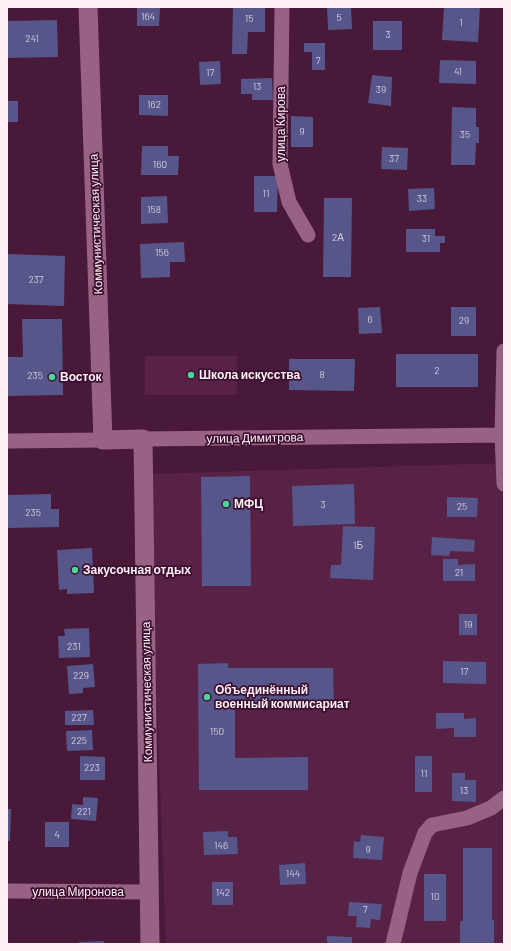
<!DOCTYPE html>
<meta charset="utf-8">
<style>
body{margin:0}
#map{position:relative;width:511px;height:951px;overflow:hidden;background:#481939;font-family:Barlow,sans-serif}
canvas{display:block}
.frame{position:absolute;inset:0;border:8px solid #fdf0f7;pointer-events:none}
</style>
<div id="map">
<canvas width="511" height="951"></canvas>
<div class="frame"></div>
</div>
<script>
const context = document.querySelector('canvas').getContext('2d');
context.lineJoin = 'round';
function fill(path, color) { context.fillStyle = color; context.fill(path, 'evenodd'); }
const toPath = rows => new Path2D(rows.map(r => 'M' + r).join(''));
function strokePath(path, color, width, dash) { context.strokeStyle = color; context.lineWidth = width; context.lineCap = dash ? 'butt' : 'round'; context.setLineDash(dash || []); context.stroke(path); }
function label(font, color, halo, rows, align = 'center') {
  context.font = font + ' Barlow,sans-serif'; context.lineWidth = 3.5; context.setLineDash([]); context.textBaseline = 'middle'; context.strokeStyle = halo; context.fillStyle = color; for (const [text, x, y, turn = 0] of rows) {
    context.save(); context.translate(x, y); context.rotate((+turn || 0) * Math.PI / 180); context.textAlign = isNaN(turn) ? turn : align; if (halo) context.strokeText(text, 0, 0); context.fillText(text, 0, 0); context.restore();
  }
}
const built = toPath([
 [145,356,237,356,237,395,145,395],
 [504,463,504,944,166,944,148,474]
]);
const building = toPath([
 [233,7,265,7,265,32,248,32,247,54,232,54],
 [327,7,351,7,352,29,328,30],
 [444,7,480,7,478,42,442,40],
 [137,8,160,8,159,26,137,26],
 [57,20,58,57,7,58,7,21],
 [373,21,402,21,402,50,373,50],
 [304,43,325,43,325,70,312,70,312,52,304,52],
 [440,60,476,61,476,84,439,83],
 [220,61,221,84,200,85,199,62],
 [372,75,392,77,391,106,368,103],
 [272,78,273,100,252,100,252,94,241,94,241,79],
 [139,95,168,95,168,116,139,115],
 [7,101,18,101,18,122,7,122],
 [452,107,476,108,476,127,479,127,479,143,476,143,475,165,451,165],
 [291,116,313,117,313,147,291,147],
 [142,146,168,146,168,156,179,156,178,175,141,175],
 [382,147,408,148,407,170,381,169],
 [254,176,278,176,277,212,254,212],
 [434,188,435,209,409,211,408,189],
 [167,196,168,223,141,224,141,197],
 [324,198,352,198,351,277,323,277],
 [406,229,435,229,435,236,445,236,445,243,440,243,440,252,406,252],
 [184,242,185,262,170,262,170,277,141,278,140,244],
 [7,254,65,256,64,306,7,304],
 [380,307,382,333,359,334,358,308],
 [451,307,476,307,476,336,451,336],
 [22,319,62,319,63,395,7,396,7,357,23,357],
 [396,354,478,354,478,387,396,387],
 [289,359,355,359,354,391,289,390],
 [250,476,251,586,202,586,201,477],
 [354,484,355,524,293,526,292,486],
 [51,494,51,509,59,509,59,527,7,528,7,495],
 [447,497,478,498,477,517,447,517],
 [343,526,375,527,373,580,330,578,331,565,341,565],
 [432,537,475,540,474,552,450,551,449,556,431,555],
 [92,548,94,593,67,594,67,589,59,590,57,550],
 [443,559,458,559,458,565,475,564,475,581,443,581],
 [459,614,477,614,477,635,459,635],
 [89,628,90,657,59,658,58,636,65,636,64,629],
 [443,661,486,662,486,684,443,683],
 [228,663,228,668,333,668,334,705,235,706,235,758,308,757,308,790,199,790,198,664],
 [93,664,95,687,83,688,83,693,69,694,67,666],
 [93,710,94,725,65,725,65,711],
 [436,713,464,713,464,719,476,718,476,737,454,737,454,728,436,729],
 [92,730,93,750,67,751,66,731],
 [80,756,105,757,105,780,80,780],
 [415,756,432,756,432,792,415,792],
 [452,773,465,773,465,780,476,780,476,802,452,801],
 [83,797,98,798,96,821,71,819,72,804,83,805],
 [7,809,11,809,10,841,7,841],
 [45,822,69,822,69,847,45,847],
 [228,831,228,837,237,837,238,854,204,855,203,832],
 [361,835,384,837,382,860,353,858,354,841,360,842],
 [463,848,492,848,492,920,494,920,494,944,460,944,460,921,463,921],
 [305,863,306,884,280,885,279,865],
 [424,874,446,874,446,921,424,921],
 [212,882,233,882,233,905,212,905],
 [349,902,382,904,380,920,371,919,370,928,356,927,357,916,348,916],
 [327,936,352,937,352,944,327,944],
 [104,941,104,944,79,944,79,942]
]);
const minor = toPath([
 [282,7,280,164,289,202,308,235],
 [504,351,502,435,504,484],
 [143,439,502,435],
 [7,441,103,440],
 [7,891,149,892],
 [393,944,410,873,425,833,432,825,467,818,491,808,504,798]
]);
const tertiary = toPath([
 [88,7,103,440,143,439,150,944]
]);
const markers = [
 [191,375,4,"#4bd49b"],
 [52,377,4,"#4bd49b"],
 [226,504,4,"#4bd49b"],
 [75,570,4,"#4bd49b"],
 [207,697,4,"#4bd49b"]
];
const numberNames = [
 ["164",148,17],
 ["5",339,18],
 ["15",249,19],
 ["1",461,23],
 ["3",388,35],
 ["241",32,39],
 ["7",318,61],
 ["41",458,72],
 ["17",210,73],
 ["13",257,87],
 ["39",381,90],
 ["162",154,105],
 ["9",302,132],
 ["35",465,135],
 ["37",394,159],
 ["160",160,165],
 ["11",266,194],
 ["33",422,199],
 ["158",154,210],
 ["2А",338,238],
 ["31",426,239],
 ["156",162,253],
 ["237",36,280],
 ["6",370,320],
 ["29",464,321],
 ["2",437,371],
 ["8",322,375],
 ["235",35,376],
 ["3",323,505],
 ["25",462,507],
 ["235",33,513],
 ["1Б",358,546],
 ["21",459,573],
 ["19",468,625],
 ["231",74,647],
 ["17",464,672],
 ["229",81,676],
 ["227",79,718],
 ["150",217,732],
 ["225",79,741],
 ["223",92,768],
 ["11",424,774],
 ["13",464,791],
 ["221",84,812],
 ["4",57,835],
 ["146",221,846],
 ["9",368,850],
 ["144",293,874],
 ["142",223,893],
 ["10",435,897],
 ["7",365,910]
];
const streetNames = [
 ["улица Кирова",281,124,-90],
 ["Коммунистическая улица",96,224,-92],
 ["улица Димитрова",255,438,-1],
 ["Коммунистическая улица",147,692,-91],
 ["улица Миронова",78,892]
];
const poiNames = [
 ["Школа искусства",199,375],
 ["Восток",60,377],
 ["МФЦ",234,504],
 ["Закусочная отдых",83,570],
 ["Объединённый",215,690],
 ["военный коммисариат",215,704]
];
fill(built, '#572246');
fill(building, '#56568a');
strokePath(minor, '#986284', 15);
strokePath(tertiary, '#986284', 19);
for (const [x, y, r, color] of markers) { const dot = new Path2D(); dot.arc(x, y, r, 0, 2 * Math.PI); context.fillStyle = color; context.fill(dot); strokePath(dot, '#3d0f2e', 1.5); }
label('10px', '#d3cadc', null, numberNames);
label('12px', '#fdf0f7', '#3d0f2e', streetNames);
label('bold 12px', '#fdf0f7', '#3d0f2e', poiNames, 'left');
</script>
